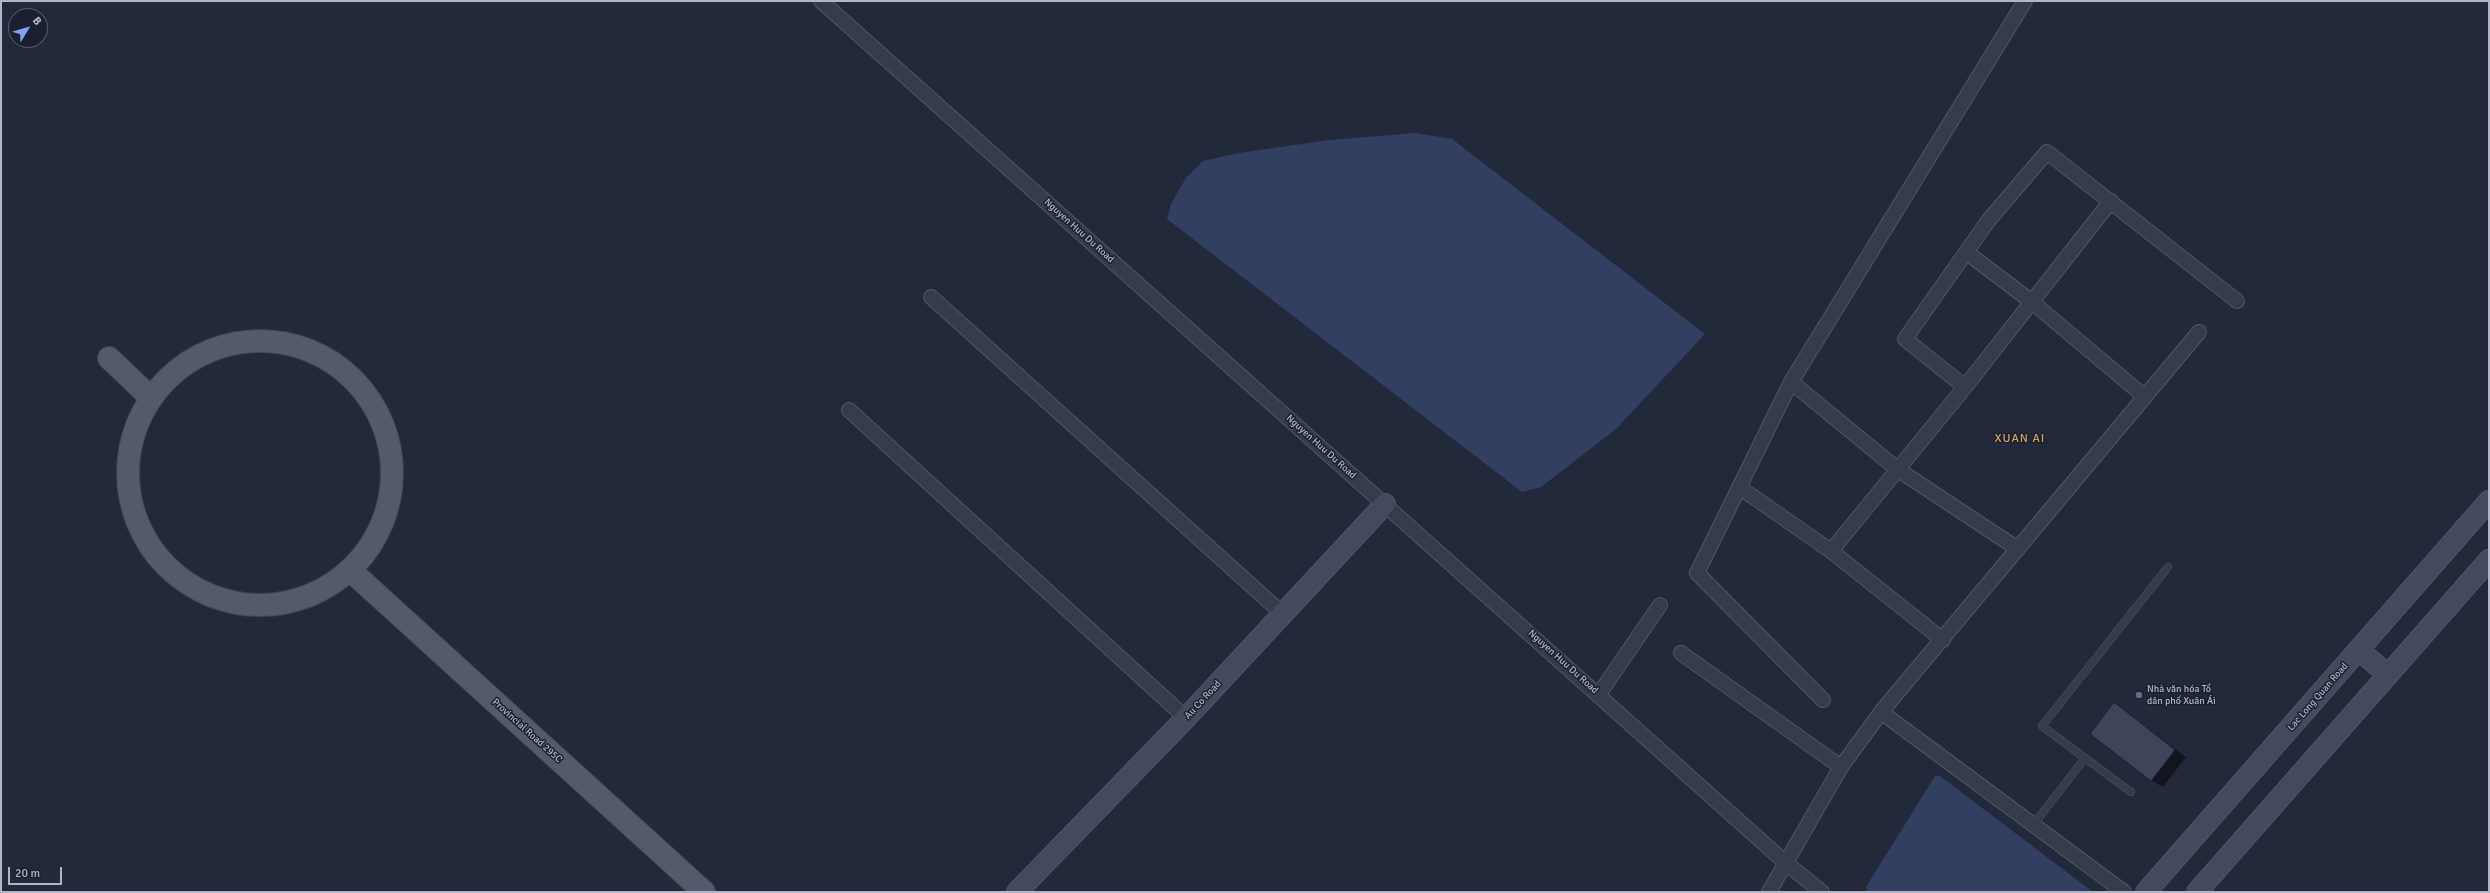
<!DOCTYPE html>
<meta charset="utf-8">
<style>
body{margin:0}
#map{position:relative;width:2490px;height:893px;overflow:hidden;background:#22293b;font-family:Signika,sans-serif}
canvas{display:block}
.frame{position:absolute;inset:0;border:2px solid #b1b6c7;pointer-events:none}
.north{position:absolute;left:8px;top:8px;width:40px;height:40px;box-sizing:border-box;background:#1b2030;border:1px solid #575c6c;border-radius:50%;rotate:52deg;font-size:11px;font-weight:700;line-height:16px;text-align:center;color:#b1b6c7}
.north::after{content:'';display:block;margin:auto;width:14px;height:18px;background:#83a0f9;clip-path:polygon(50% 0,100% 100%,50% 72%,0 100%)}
.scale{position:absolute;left:8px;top:867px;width:54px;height:18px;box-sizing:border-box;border:2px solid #b1b6c7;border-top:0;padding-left:5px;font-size:12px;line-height:14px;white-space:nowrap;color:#b1b6c7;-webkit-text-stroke:3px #1b2030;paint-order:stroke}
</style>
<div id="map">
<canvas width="2490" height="893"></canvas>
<div class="frame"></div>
<div class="north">B</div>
<div class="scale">20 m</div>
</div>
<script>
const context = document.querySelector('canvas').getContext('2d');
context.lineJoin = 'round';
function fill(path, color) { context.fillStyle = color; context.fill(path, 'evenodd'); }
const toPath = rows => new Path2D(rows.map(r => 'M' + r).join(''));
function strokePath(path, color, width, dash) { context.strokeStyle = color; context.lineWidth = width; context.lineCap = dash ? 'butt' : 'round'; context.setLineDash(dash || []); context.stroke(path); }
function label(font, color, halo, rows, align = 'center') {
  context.font = font + ' Signika,sans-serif'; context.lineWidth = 3; context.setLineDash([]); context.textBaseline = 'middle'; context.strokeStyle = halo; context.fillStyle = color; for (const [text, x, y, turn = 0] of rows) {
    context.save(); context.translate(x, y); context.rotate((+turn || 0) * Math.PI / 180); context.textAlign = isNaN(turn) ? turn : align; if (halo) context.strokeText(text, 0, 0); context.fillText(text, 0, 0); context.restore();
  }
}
const water = toPath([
 [1416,133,1452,139,1705,334,1616,429,1541,487,1522,492,1167,219,1171,204,1186,178,1203,161,1239,153,1329,140],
 [1935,776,1940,776,2093,892,1867,892,1866,887]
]);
const shadow = toPath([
 [2114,704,2186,757,2163,787,2151,780]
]);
const building = toPath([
 [2114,702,2175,750,2151,781,2090,734,2114,702]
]);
const lane = toPath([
 [2085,758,2131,792],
 [2034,824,2085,758,2042,726,2168,567]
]);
const street = toPath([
 [821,1,1787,864,1822,892],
 [1966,252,2032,302,2145,397],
 [931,297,1284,615],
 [1791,382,1897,469,2018,549],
 [1965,387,1905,339,1988,221,2047,152,2237,301],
 [849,410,1186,718],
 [1739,487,1831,551,1943,640],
 [1831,551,1965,387,2111,201],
 [1681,653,1841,767],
 [1599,694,1660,605],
 [1823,700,1697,573,1791,382,2025,1],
 [1881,712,2124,892],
 [1769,892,1841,767,1881,712,2199,332]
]);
const secondary = toPath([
 [2359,650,2388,675],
 [1017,892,1186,718,1385,504],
 [2146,892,2489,501],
 [2197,892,2489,560]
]);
const primary = toPath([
 '128 473a132 132 0 1 1 264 0a132 132 0 1 1-264 0Z',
 [109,358,151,398],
 [350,570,704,892]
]);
const markers = [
 [2139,695,4,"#5c6f8a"]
];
const streetNames = [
 ["Nguyen Huu Du Road",1079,231,42],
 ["Nguyen Huu Du Road",1321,447,42],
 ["Nguyen Huu Du Road",1563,662,42],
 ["Lac Long Quan Road",2318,697,-49],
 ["Au Co Road",1203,700,-47],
 ["Provincial Road 295C",527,731,42]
];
const poiNames = [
 ["Nhà văn hóa Tổ",2147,689],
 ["dân phố Xuân Ái",2147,701]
];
const quarterNames = [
 ["XUAN AI",2020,439]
];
fill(water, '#333f61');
fill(shadow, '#0007');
fill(building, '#3e455b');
strokePath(building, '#1d2232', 1);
strokePath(lane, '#515666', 8);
strokePath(street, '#515666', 16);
strokePath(secondary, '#515666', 22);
strokePath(primary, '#3f4454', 24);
strokePath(lane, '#353b4b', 7);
strokePath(street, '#353b4b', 14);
strokePath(secondary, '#434a5e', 20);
strokePath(primary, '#535a6b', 22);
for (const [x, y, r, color] of markers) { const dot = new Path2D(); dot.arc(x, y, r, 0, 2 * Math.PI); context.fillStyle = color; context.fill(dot); strokePath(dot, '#1b2030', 1.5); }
label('10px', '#b1b6c7', '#1b2030', streetNames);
label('10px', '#b1b6c7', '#1b2030', poiNames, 'left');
context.letterSpacing = '1px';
label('12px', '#d6a35d', '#1b2030', quarterNames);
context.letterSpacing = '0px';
</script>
